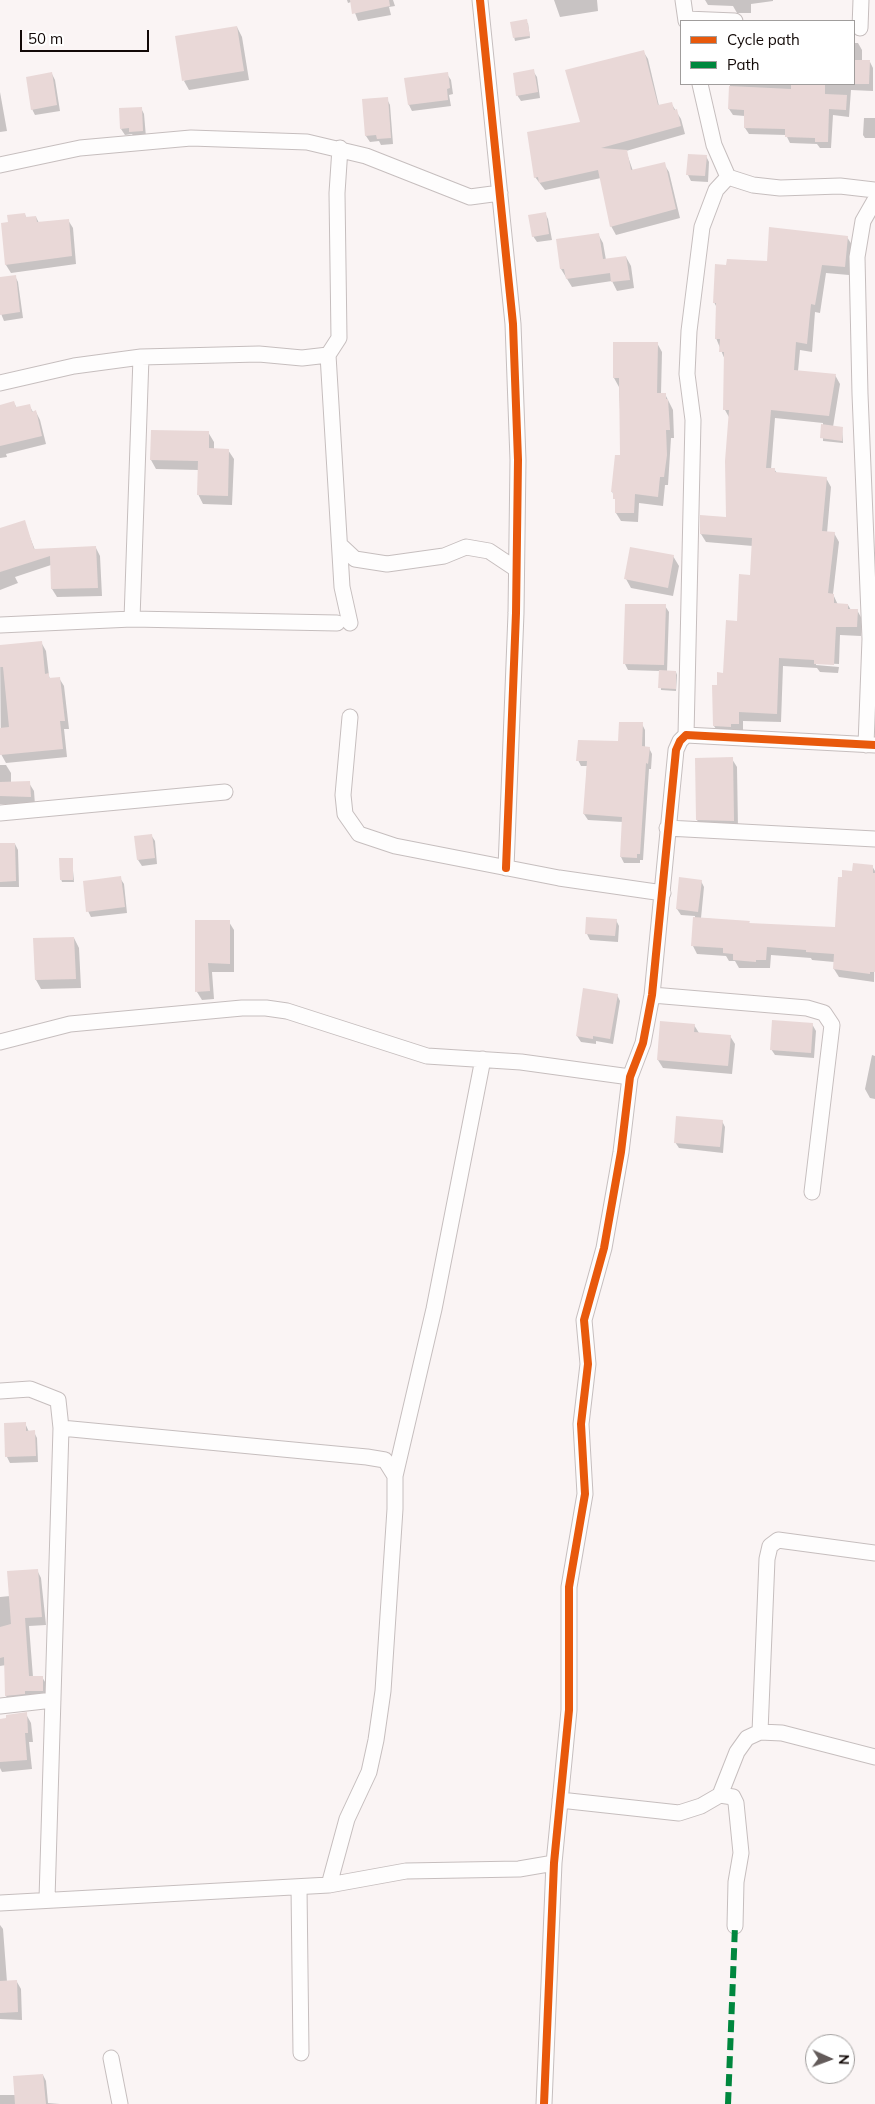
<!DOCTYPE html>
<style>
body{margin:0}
#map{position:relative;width:875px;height:2104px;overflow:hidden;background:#faf4f4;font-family:Mulish,sans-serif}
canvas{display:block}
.legend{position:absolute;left:680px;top:20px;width:175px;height:65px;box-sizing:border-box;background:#fff;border:1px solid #a09d9c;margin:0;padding:6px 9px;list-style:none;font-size:15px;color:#120907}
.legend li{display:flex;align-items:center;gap:10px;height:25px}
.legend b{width:25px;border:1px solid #a09d9c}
.north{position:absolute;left:805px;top:2034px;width:50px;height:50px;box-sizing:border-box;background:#fff;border:1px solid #a09d9c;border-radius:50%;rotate:92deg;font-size:14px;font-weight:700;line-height:20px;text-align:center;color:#120907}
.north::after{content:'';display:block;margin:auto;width:18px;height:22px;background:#635b5a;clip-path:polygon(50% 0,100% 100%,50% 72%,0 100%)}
.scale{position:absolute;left:20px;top:30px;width:129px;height:22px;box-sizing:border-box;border:2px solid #120907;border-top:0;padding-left:6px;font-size:15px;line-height:18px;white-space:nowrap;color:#120907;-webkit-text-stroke:4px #fff;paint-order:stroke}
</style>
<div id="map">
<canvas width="875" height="2104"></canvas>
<ul class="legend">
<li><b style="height:6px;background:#e8590c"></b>Cycle path</li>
<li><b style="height:6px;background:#00873e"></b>Path</li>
</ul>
<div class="north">N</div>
<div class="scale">50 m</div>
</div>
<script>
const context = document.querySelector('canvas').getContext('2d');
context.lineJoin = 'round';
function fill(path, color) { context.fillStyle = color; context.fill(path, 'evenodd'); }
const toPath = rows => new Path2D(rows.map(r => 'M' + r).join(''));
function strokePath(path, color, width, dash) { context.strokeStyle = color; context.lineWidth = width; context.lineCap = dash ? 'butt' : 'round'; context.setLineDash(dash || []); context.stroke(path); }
const shadow = toPath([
 [347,0,393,0,395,6,389,7,391,15,358,21,351,2,348,3],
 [554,0,597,0,598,11,560,17],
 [705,0,773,0,773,1,751,4,751,13,737,13,733,6,708,5],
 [511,23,528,23,530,38,515,41],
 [237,27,242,37,249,80,189,90,184,81],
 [854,43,858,43,862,50,862,61,870,62,873,68,873,91,851,90,849,117,833,115,831,148,820,148,817,144,790,143,786,135,749,134,745,128,745,116,733,115,729,109,730,84,854,84],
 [643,51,648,59,659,106,671,103,681,119,685,134,626,151,633,171,664,164,669,172,680,218,616,235,611,226,601,178,545,190,535,177],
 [533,71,537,77,540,98,521,101,517,95],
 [52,74,55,80,60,111,35,115,32,109],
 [447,74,451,80,453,94,449,95,451,106,412,111,409,105,406,80],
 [0,92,7,131,0,132],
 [387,99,390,105,393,144,381,145,379,141,370,142,366,136,363,100],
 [141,108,144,114,146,137,134,137,132,134,125,135,121,129],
 [864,118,875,118,875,138,865,138,863,135],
 [689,155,706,156,709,162,708,182,691,181,688,175],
 [545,213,548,219,552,240,537,242,533,236],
 [25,215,27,218,36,217,39,223,68,220,73,228,76,264,11,273,6,265,9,223],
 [598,234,603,243,606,260,626,257,631,266,634,288,617,291,612,281,572,287,561,269],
 [847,237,852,245,849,275,826,273,820,313,815,312,812,352,800,350,798,371,835,375,840,384,833,427,842,428,843,443,823,441,823,423,775,418,771,469,774,469,777,473,826,478,831,487,827,533,834,533,839,542,833,594,838,605,848,605,851,610,857,610,862,619,861,636,840,635,839,664,816,663,816,665,839,667,838,673,820,672,817,668,783,666,781,722,743,721,743,732,719,734,714,726,718,686,724,674,751,576,753,546,706,542,701,534,727,519,730,419,725,410,725,360,716,338,717,308,714,302,728,266,768,262],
 [15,276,18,282,23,318,4,321,0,311,0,278],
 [657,343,662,352,661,394,665,394,673,410,674,438,671,438,668,485,665,485,663,506,639,503,638,522,621,521,616,513,616,502,612,491,622,457,619,387,614,378],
 [14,403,17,408,29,405,33,412,36,412,40,420,46,444,6,454,7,457,0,458,0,413],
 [208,432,214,442,214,450,228,450,234,459,232,505,203,504,198,494,199,470,156,469,151,460],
 [24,522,35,550,96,548,100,556,102,596,57,597,52,589,51,565,15,577,18,583,0,590,0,531],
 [673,556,679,566,673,596,631,588,626,579],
 [665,606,669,612,667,672,676,672,677,675,676,691,661,690,660,671,628,670,625,664],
 [41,642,46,651,49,676,50,679,59,678,64,686,69,729,64,729,67,757,6,763,1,754,0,646],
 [642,724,645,730,645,748,649,748,652,754,651,769,649,769,643,860,640,860,640,863,624,863,621,857,623,822,588,820,584,814,587,766,581,766,578,760,619,742],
 [732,759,737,767,738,829,702,828,697,820],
 [0,765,6,765,11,773,11,783,29,783,34,791,35,805,0,804],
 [151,835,155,841,157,864,142,866,138,860],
 [0,844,15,844,18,850,19,887,0,887],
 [72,859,74,882,62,882,61,879],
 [872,866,875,871,874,982,839,977,834,969,834,962,812,960,811,958,771,955,770,968,739,968,735,961,729,961,726,956,697,954,693,946,695,916,681,915,677,909,701,881,704,887,701,918,749,922,750,925,836,928,853,872],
 [120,878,124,884,127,913,91,917,88,911],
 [587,918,616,920,619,926,618,942,590,940,587,934],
 [196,922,229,922,234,930,234,972,212,972,214,999,202,1000,197,992],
 [74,938,79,948,81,988,41,989,36,980,34,939],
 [617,995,620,1001,613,1044,596,1041,596,1044,581,1042,577,1036],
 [812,1024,816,1031,814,1058,775,1055,771,1049],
 [694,1025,699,1033,730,1036,735,1044,732,1074,663,1068,658,1060],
 [872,1055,875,1056,875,1099,870,1098,865,1089],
 [722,1121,725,1127,723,1153,679,1148,675,1142],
 [25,1423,29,1432,34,1432,37,1438,38,1462,10,1463,7,1457],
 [37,1570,41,1578,46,1625,29,1626,33,1677,42,1677,47,1685,47,1698,11,1704,6,1696,6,1665,0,1666,0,1597,10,1596],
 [26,1714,31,1723,33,1742,29,1742,32,1769,2,1772,0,1768,0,1720],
 [0,1925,3,1929,7,1982,17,1982,21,1989,22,2020,0,2019],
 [43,2075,46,2081,48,2103,60,2104,0,2104,0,2095,16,2095]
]);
const building = toPath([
 [350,0,389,0,390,6,352,14],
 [527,19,530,36,513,38,510,22],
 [237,26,244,71,182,81,175,36],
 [644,50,658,105,672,102,674,110,677,109,681,126,601,148,627,150,631,170,665,162,676,209,610,227,598,170,539,183,538,177,534,178,527,132,580,122,565,70],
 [854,60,870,60,869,84,854,84],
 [534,69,538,92,516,96,513,73],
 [52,72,57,105,31,110,26,77],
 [448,72,450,88,447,89,448,100,408,105,404,78],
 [791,84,825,84,825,94,847,95,846,110,829,109,828,142,815,142,815,138,785,137,785,129,744,128,744,110,728,109,729,86,791,89],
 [388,97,391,138,377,139,376,135,365,136,362,99],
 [142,107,143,131,129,132,129,128,120,129,119,108],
 [688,154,707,155,705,176,686,175],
 [546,212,549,234,532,237,528,215],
 [25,213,26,217,36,216,37,222,69,219,72,256,5,265,1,223,8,222,7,215],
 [769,227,848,236,845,267,822,265,815,305,811,304,807,344,796,342,794,370,836,374,829,416,771,410,766,468,775,468,775,472,827,477,822,531,835,532,828,593,834,594,834,603,848,604,848,609,858,609,857,627,836,627,834,665,814,664,814,660,779,658,777,714,739,712,739,724,731,724,731,727,713,726,712,685,717,685,717,672,723,673,726,620,737,621,739,574,750,575,752,538,700,534,700,515,726,517,725,461,729,410,723,410,724,352,719,352,720,339,715,339,716,303,713,303,715,264,726,265,727,259,767,261],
 [599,233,603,259,626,256,630,280,611,282,610,273,566,279,564,269,560,269,556,239],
 [16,275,20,312,0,315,0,277],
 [613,342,658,342,657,393,666,393,666,399,668,399,670,430,666,430,667,455,664,477,660,477,658,497,635,494,634,513,615,513,615,499,613,499,613,492,611,492,615,455,620,455,619,378,613,378],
 [14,401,16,407,30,404,32,412,36,410,42,436,0,446,0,405],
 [821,424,843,427,842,441,820,438],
 [151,430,209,431,209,448,229,449,228,496,197,495,198,461,150,460],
 [25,520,34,549,96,546,98,588,51,589,50,556,0,572,0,528],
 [630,547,674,555,668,588,624,579],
 [625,604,666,604,664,665,623,664],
 [42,641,45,674,49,673,49,678,60,677,65,721,60,721,63,749,0,755,0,728,9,727,3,667,0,667,0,645],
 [659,670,676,671,676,689,658,688],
 [619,722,643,722,642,746,650,747,648,764,646,763,640,854,637,854,637,858,620,857,622,817,583,814,587,761,576,761,578,740,618,741],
 [733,757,734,821,696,820,695,758],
 [30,781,31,797,0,796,0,782],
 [152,834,155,858,137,860,134,836],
 [0,843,15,843,16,881,0,882],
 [59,858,73,858,73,880,60,880],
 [853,863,873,865,873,873,875,873,875,972,870,972,870,974,833,969,834,954,806,952,806,950,767,947,766,960,756,960,756,962,733,960,733,954,723,953,723,948,691,946,693,917,750,921,749,923,835,927,838,877,842,877,842,870,852,871],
 [121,876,125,907,86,912,83,881],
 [679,877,702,880,698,912,676,909],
 [586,917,617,919,615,936,585,934],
 [195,920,230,920,230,964,208,963,210,991,195,992],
 [74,937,76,979,35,980,33,938],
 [583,988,618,994,610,1039,593,1036,593,1039,576,1036],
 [772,1020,813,1023,811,1053,770,1050],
 [660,1021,695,1024,694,1032,731,1035,728,1066,657,1060],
 [676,1116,723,1120,720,1147,674,1143],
 [26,1422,26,1431,35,1430,36,1456,5,1457,4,1423],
 [38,1569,42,1617,25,1618,29,1676,43,1676,43,1691,25,1691,25,1694,5,1696,4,1657,0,1658,0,1627,11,1624,7,1571],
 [27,1712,28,1733,25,1733,27,1760,0,1762,0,1719,6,1718,6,1715],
 [17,1980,18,2012,0,2013,0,1981],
 [43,2074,46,2104,15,2104,13,2076]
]);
const minor = toPath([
 [480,0,513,324,518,460,516,613,506,868],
 [683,0,686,21],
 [686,19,735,21],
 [860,28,861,0],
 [700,84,714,145,728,177,753,185,780,188,840,186,875,190],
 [0,165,80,148,191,138,307,142,366,156,470,197,500,193],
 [328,355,342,587,350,623],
 [0,383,74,366,141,357,259,354,302,358,328,355,339,338,337,193,340,148],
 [340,545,355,559,387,564,444,556,466,547,489,551,516,569],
 [132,619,141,357],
 [0,625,132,619,337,623],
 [350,717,343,795,345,814,359,834,395,846,559,878,663,893],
 [686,735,693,420,687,374,689,331,702,227,716,190,728,177],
 [866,745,870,639,860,394,857,257,863,221,875,200],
 [0,813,225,792],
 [667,828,875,839],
 [652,995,807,1008,824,1013,832,1025,812,1192],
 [0,1042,70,1024,242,1008,266,1008,287,1011,427,1056,521,1062,630,1077],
 [0,1391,30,1389,58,1400,61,1428,47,1899],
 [61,1428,367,1457,385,1460,395,1476,395,1509,383,1691,376,1740,369,1772,347,1819,329,1885],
 [395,1476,434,1309,483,1059],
 [0,1706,53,1700],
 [760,1732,767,1559,770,1546,778,1540,875,1553],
 [720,1795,737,1752,747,1738,760,1732,782,1733,875,1757],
 [560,1800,679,1813,701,1806,720,1795,733,1797,736,1803,741,1853,736,1882,735,1926],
 [299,1887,301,2053],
 [0,1903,329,1885,406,1871,519,1869,554,1863],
 [111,2058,120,2104],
 [544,2104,554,1863,569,1710,569,1587,585,1494,581,1424,588,1364,584,1320,604,1248,621,1152,630,1077,643,1043,652,995,676,750,680,741,686,735,875,745]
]);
const quiet = toPath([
 [728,2104,735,1926]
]);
const cycleway = toPath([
 [480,0,513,324,518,460,516,613,506,868],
 [544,2104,554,1863,569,1710,569,1587,585,1494,581,1424,588,1364,584,1320,604,1248,621,1152,630,1077,643,1043,652,995,676,750,680,741,686,735,875,745]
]);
fill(shadow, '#0003');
fill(building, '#e9d8d7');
strokePath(minor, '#c6bebe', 17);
strokePath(minor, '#fefdfd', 15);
strokePath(quiet, '#00873e', 6, [12, 6]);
strokePath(cycleway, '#e8590c', 8);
</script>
